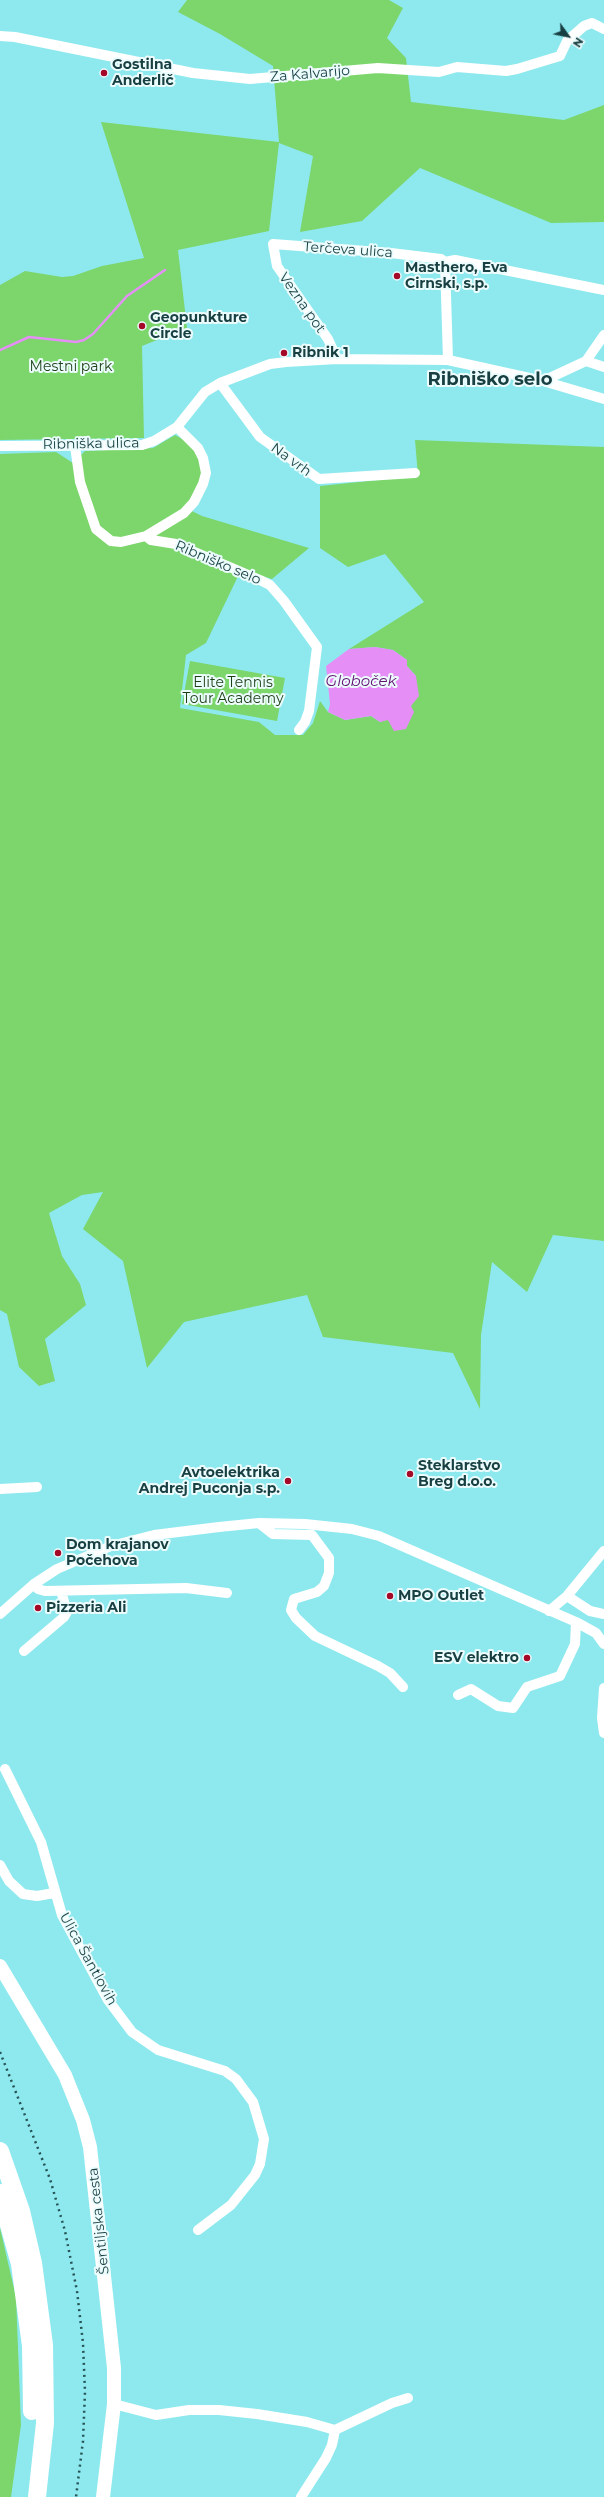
<!DOCTYPE html>
<meta charset="utf-8">
<style>
body{margin:0}
#map{position:relative;width:604px;height:2497px;overflow:hidden;background:#8ee9ef;font-family:Montserrat,sans-serif}
canvas{display:block}
.north{position:absolute;left:548px;top:16px;width:40px;height:40px;-webkit-text-stroke:3px #ecfcfd;paint-order:stroke;rotate:123deg;font-size:11px;font-weight:700;line-height:16px;text-align:center;color:#183f41}
.north::after{content:'';display:block;margin:auto;width:14px;height:18px;background:#183f41;clip-path:polygon(50% 0,100% 100%,50% 72%,0 100%)}
</style>
<div id="map">
<canvas width="604" height="2497"></canvas>
<div class="north">N</div>
</div>
<script>
const context = document.querySelector('canvas').getContext('2d');
context.lineJoin = 'round';
function fill(path, color) { context.fillStyle = color; context.fill(path, 'evenodd'); }
const toPath = rows => new Path2D(rows.map(r => 'M' + r).join(''));
function strokePath(path, color, width, dash) { context.strokeStyle = color; context.lineWidth = width; context.lineCap = dash ? 'butt' : 'round'; context.setLineDash(dash || []); context.stroke(path); }
function label(font, color, halo, rows, align = 'center') {
  context.font = font + ' Montserrat,sans-serif'; context.lineWidth = 4; context.setLineDash([]); context.textBaseline = 'middle'; context.strokeStyle = halo; context.fillStyle = color; for (const [text, x, y, turn = 0] of rows) {
    context.save(); context.translate(x, y); context.rotate((+turn || 0) * Math.PI / 180); context.textAlign = isNaN(turn) ? turn : align; if (halo) context.strokeText(text, 0, 0); context.fillText(text, 0, 0); context.restore();
  }
}
const green = toPath([
 [187,0,389,0,403,8,387,38,406,58,411,102,564,120,604,105,604,222,551,223,420,168,362,221,300,232,313,156,279,143,269,231,178,250,187,328,142,346,144,438,0,440,0,285,25,271,62,277,73,276,102,266,144,258,101,122,279,142,273,66,220,34,178,12],
 [175,435,188,442,199,457,202,468,200,484,186,508,202,516,309,548,272,579,241,570,206,643,186,655,180,708,259,722,275,735,303,735,313,723,320,701,328,712,345,720,371,716,380,722,411,707,416,676,407,666,407,660,393,650,375,647,349,649,424,602,385,554,348,567,320,548,320,486,418,476,415,440,604,447,604,1241,553,1235,527,1292,492,1262,481,1335,480,1409,453,1353,323,1337,307,1295,184,1322,147,1368,123,1261,83,1229,103,1192,82,1195,49,1213,62,1256,80,1284,86,1305,45,1339,55,1381,39,1386,19,1367,7,1314,0,1310,0,454,56,452,73,463,85,451,153,448],
 [190,661,285,678,277,721,182,704],
 [0,2228,16,2297,21,2425,11,2497,0,2497]
]);
const water = toPath([
 [375,647,393,650,407,660,407,666,416,676,419,696,411,706,414,712,406,729,394,731,388,720,380,722,371,716,345,720,328,712,330,704,326,666,349,649]
]);
const stream = toPath([
 [0,350,29,337,76,342,84,340,93,334,127,296,165,270]
]);
const street = toPath([
 [0,36,15,37,193,73,250,79,378,68,439,72,457,67,506,71,517,69,560,56,567,41,584,26,592,23,604,29],
 [445,262,448,360],
 [337,359,328,339,277,266,273,244,391,253,441,259,445,262,455,260,604,290],
 [586,361,604,367],
 [543,381,586,361,604,335],
 [220,383,260,437,319,479,415,473],
 [0,446,142,445,154,441,177,427,205,392,220,383,270,364,286,362,337,359,448,360,543,381,604,399],
 [75,446,80,482,96,529,111,541,121,542,146,536],
 [146,536,151,540,176,544,260,580,270,585,284,601,317,647,309,711,305,722,299,730],
 [146,536,184,513,194,502,203,484,206,473,203,458,198,448,177,427],
 [0,1489,37,1487],
 [259,1523,273,1534,312,1535,329,1558,329,1573,324,1586,317,1592,294,1599,291,1610,296,1618,315,1636,378,1666,390,1673,403,1687],
 [34,1584,38,1589,45,1591,186,1588,227,1593],
 [567,1596,590,1611,604,1614],
 [549,1611,567,1596,604,1551],
 [0,1614,34,1584,57,1569,111,1546,154,1535,219,1527,259,1523,305,1524,352,1529,379,1536,576,1622,596,1633,604,1644],
 [24,1651,64,1617,67,1612,61,1591],
 [604,1688,602,1718,604,1733],
 [458,1695,471,1689,498,1706,513,1708,527,1687,560,1676,575,1644,576,1622],
 [5,1769,41,1842,62,1915,108,2000,132,2032,158,2050,225,2071,236,2079,253,2102,264,2139,260,2164,255,2175,231,2205,198,2230],
 [0,1865,9,1881,23,1894,37,1896,54,1893],
 [114,2404,156,2415,189,2410,219,2410,257,2414,307,2422,335,2430,392,2403,408,2398],
 [301,2497,326,2458,332,2445,335,2430]
]);
const secondary = toPath([
 [0,1966,65,2075,83,2120,90,2147,114,2368,114,2404,103,2497]
]);
const highway = toPath([
 [0,2151,21,2211,33,2263,44,2345,45,2423,37,2497],
 [0,2193,20,2264,31,2346,32,2411]
]);
const rail = toPath([
 [0,2052,50,2179,65,2231,77,2291,83,2343,85,2392,83,2441,76,2497]
]);
const markers = [
 [104,73,4,"#a50928"],
 [397,276,4,"#a50928"],
 [142,326,4,"#a50928"],
 [284,353,4,"#a50928"],
 [410,1474,4,"#a50928"],
 [288,1481,4,"#a50928"],
 [58,1553,4,"#a50928"],
 [390,1596,4,"#a50928"],
 [38,1608,4,"#a50928"],
 [527,1658,4,"#a50928"]
];
const poiNames = [
 ["Gostilna",112,65],
 ["Anderlič",112,81],
 ["Masthero, Eva",405,268],
 ["Cirnski, s.p.",405,284],
 ["Geopunkture",150,318],
 ["Circle",150,334],
 ["Ribnik 1",292,353],
 ["Steklarstvo",418,1466],
 ["Breg d.o.o.",418,1482],
 ["Avtoelektrika",280,1473,"right"],
 ["Andrej Puconja s.p.",280,1489,"right"],
 ["Dom krajanov",66,1545],
 ["Počehova",66,1561],
 ["MPO Outlet",398,1596],
 ["Pizzeria Ali",46,1608],
 ["ESV elektro",519,1658,"right"]
];
const streetNames = [
 ["Za Kalvarijo",310,74,-5],
 ["Terčeva ulica",348,250,4],
 ["Vezna pot",302,303,55],
 ["Ribniška ulica",91,444,-1],
 ["Na vrh",291,460,36],
 ["Ribniško selo",218,563,23],
 ["Ulica Šantlovih",88,1959,61],
 ["Šentiljska cesta",99,2221,-96]
];
const parkNames = [
 ["Mestni park",71,367],
 ["Elite Tennis",233,683],
 ["Tour Academy",233,699]
];
const waterNames = [
 ["Globoček",361,682]
];
const districtNames = [
 ["Ribniško selo",490,380]
];
fill(green, '#7cd66c');
fill(water, '#e58ff6');
strokePath(stream, '#e58ff6', 2.5);
strokePath(street, '#fff', 10);
strokePath(secondary, '#fff', 14);
strokePath(highway, '#fff', 18);
strokePath(rail, '#265355', 2.5, [2, 4]);
for (const [x, y, r, color] of markers) { const dot = new Path2D(); dot.arc(x, y, r, 0, 2 * Math.PI); context.fillStyle = color; context.fill(dot); strokePath(dot, '#ecfcfd', 1.5); }
label('bold 14px', '#183f41', '#ecfcfd', poiNames, 'left');
label('14px', '#183f41', '#ecfcfd', streetNames);
label('14px', '#1c3f16', '#ecfcfd', parkNames);
label('italic 15px', '#611270', '#ecfcfd', waterNames);
label('bold 18px', '#183f41', '#ecfcfd', districtNames);
</script>
